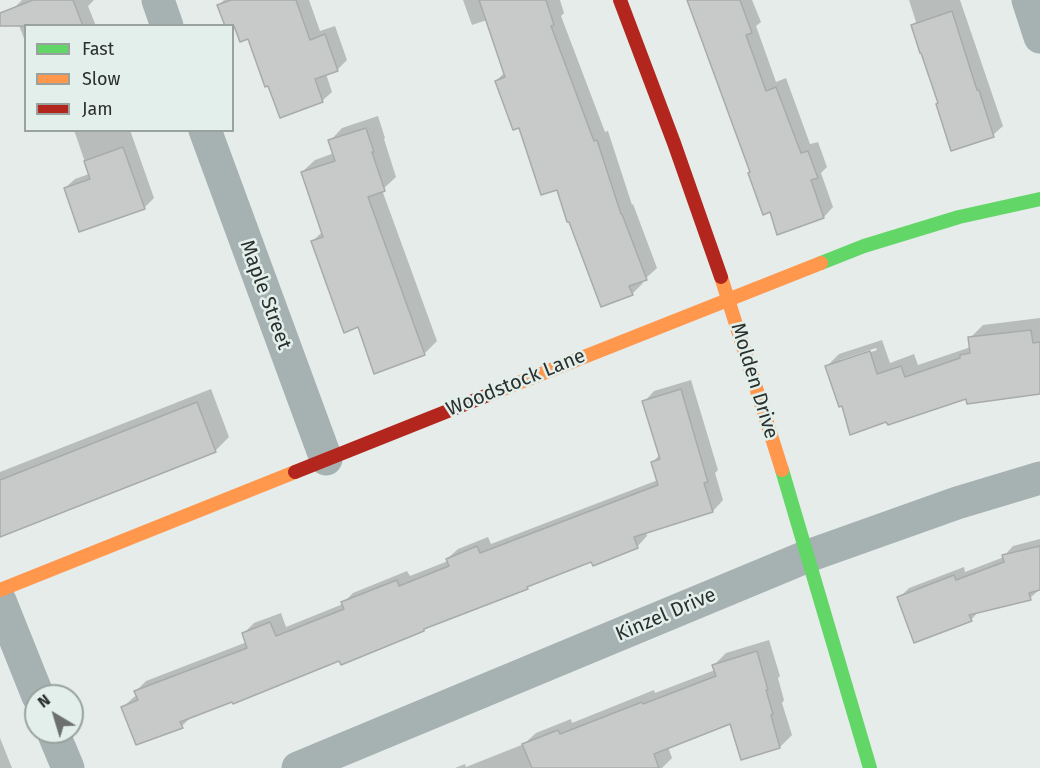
<!DOCTYPE html>
<style>
body{margin:0}
#map{position:relative;width:1040px;height:768px;overflow:hidden;background:#e6ece9;font-family:"Fira Sans",sans-serif}
canvas{display:block}
.legend{position:absolute;left:24px;top:24px;width:210px;height:108px;box-sizing:border-box;background:#e3efea;border:2px solid #99a29f;margin:0;padding:8px 10px;list-style:none;font-size:18px;color:#2b2f2e}
.legend li{display:flex;align-items:center;gap:12px;height:30px}
.legend b{width:30px;border:2px solid #99a29f}
.north{position:absolute;left:24px;top:684px;width:60px;height:60px;box-sizing:border-box;background:#e3efea;border:2px solid #99a29f;border-radius:50%;rotate:322deg;font-size:16px;font-weight:700;line-height:24px;text-align:center;color:#2b2f2e}
.north::after{content:'';display:block;margin:auto;width:21px;height:27px;background:#6c716f;clip-path:polygon(50% 0,100% 100%,50% 72%,0 100%)}
</style>
<div id="map">
<canvas width="1040" height="768"></canvas>
<ul class="legend">
<li><b style="height:8px;background:#63d668"></b>Fast</li>
<li><b style="height:8px;background:#ff974d"></b>Slow</li>
<li><b style="height:8px;background:#b3261e"></b>Jam</li>
</ul>
<div class="north">N</div>
</div>
<script>
const context = document.querySelector('canvas').getContext('2d');
context.lineJoin = 'round';
function fill(path, color) { context.fillStyle = color; context.fill(path, 'evenodd'); }
const toPath = rows => new Path2D(rows.map(r => 'M' + r).join(''));
function strokePath(path, color, width, dash) { context.strokeStyle = color; context.lineWidth = width; context.lineCap = dash ? 'butt' : 'round'; context.setLineDash(dash || []); context.stroke(path); }
function label(font, color, halo, rows, align = 'center') {
  context.font = font + ' "Fira Sans",sans-serif'; context.lineWidth = 5; context.setLineDash([]); context.textBaseline = 'middle'; context.strokeStyle = halo; context.fillStyle = color; for (const [text, x, y, turn = 0] of rows) {
    context.save(); context.translate(x, y); context.rotate((+turn || 0) * Math.PI / 180); context.textAlign = isNaN(turn) ? turn : align; if (halo) context.strokeText(text, 0, 0); context.fillText(text, 0, 0); context.restore();
  }
}
const shadow = toPath([
 [22,0,94,0,88,6,96,26,26,26,26,44,13,9],
 [224,0,309,0,320,31,335,26,347,60,337,70,326,74,332,92,322,101,249,37,236,27,232,28,232,26,219,5],
 [463,0,560,0,564,13,561,16,605,132,608,131,632,205,633,204,657,268,646,278,641,280,643,283,632,294,558,188,520,126,496,81,505,72,487,20,472,25],
 [689,0,752,0,761,22,756,26,776,82,786,78,810,144,818,142,827,167,821,173,833,207,824,217,770,210,751,172],
 [909,0,960,0,1003,126,993,135,940,102,913,25,916,22],
 [378,116,385,138,384,139,396,177,382,190,437,341,424,354,359,325,312,242,322,232,302,172,315,160,334,153,330,141,342,128],
 [74,130,130,130,154,198,144,208,65,188,75,179,89,174],
 [1040,318,1040,393,967,397,887,420,826,367,839,354,882,340,890,363,914,354,918,365,968,348,971,345,970,338,983,325],
 [876,348,877,350,840,363,840,360],
 [691,380,718,470,715,473,723,500,713,511,646,532,647,536,637,547,592,560,531,583,527,588,192,716,182,726,123,707,134,697,138,695,136,691,146,681,247,642,243,634,254,623,281,613,286,627,343,604,343,603,353,593,407,571,410,576,448,561,447,559,458,549,488,537,491,544,658,480,653,462,660,454,644,402,654,391],
 [211,389,229,437,216,450,3,534,0,527,0,472],
 [1040,539,1040,589,1030,598,980,610,971,620,899,598,909,588,964,567,965,572,1004,557,1004,556,1013,546],
 [769,640,780,676,778,678,784,700,782,703,792,735,780,747,731,722,668,747,672,758,662,768,455,768,465,764,466,767,524,744,536,733,571,719,572,723,654,690,655,693,715,670,714,665,726,653],
 [0,738,12,768,0,768]
]);
const building = toPath([
 [33,0,73,0,83,26,0,26,0,13,33,0],
 [231,0,296,0,310,40,325,34,338,71,315,79,323,102,280,118,268,86,265,87,248,39,240,42,234,26,225,26,217,5,231,0],
 [479,0,546,0,554,25,551,26,594,141,597,140,621,214,622,214,647,280,629,286,633,295,601,307,569,222,567,222,557,190,541,195,519,128,513,130,495,81,505,77,479,0],
 [687,0,740,0,752,33,746,35,766,91,776,87,801,153,808,151,818,178,811,180,824,218,777,235,770,212,763,215,748,173,750,172,687,0],
 [952,11,977,90,979,90,994,137,951,151,936,104,938,103,921,53,920,53,911,25,952,11],
 [366,128,374,152,372,152,385,191,368,197,425,355,374,374,358,327,344,333,311,241,323,237,301,172,335,161,328,140,366,128],
 [123,147,145,209,79,232,64,188,90,179,84,161,123,147],
 [1031,330,1033,343,1040,342,1040,394,967,404,966,399,888,425,886,422,850,435,842,406,839,407,825,366,870,351,877,374,901,366,905,377,960,358,960,355,970,353,968,337,1031,330],
 [681,389,708,482,704,483,713,512,634,537,638,548,593,566,591,562,527,587,528,589,424,629,424,631,341,665,339,661,233,704,232,702,180,722,183,728,136,745,121,707,138,700,134,691,247,648,242,633,270,622,276,636,344,609,341,602,397,580,399,586,449,566,446,559,477,546,480,553,658,485,651,462,660,459,642,401,681,389],
 [197,402,216,452,0,537,0,480,197,402],
 [1040,546,1040,590,1029,593,1031,600,969,615,972,621,914,643,897,597,954,575,956,580,1004,562,1002,555,1040,546],
 [757,651,768,690,766,690,773,714,771,715,780,748,741,760,730,724,654,754,659,768,532,768,522,744,558,730,560,734,642,702,643,704,716,676,712,665,757,651]
]);
const street = toPath([
 [158,0,167,26],
 [1028,0,1040,37],
 [205,130,326,459],
 [0,601,38,696],
 [53,732,68,768],
 [298,768,808,556,957,503,1040,478]
]);
const fast = toPath([
 [821,263,864,246,959,217,1040,199],
 [782,470,870,768]
]);
const slow = toPath([
 [721,277,782,470],
 [493,393,821,263],
 [0,590,295,472]
]);
const jam = toPath([
 [620,0,674,143,721,277],
 [295,472,493,393]
]);
const streetNames = [
 ["Maple Street",265,295,70],
 ["Molden Drive",754,381,73],
 ["Woodstock Lane",516,383,-22],
 ["Kinzel Drive",666,615,-23]
];
fill(shadow, '#0003');
fill(building, '#c7cac8');
strokePath(building, '#a8aca9', 1.5);
strokePath(street, '#a6b1b1', 33);
strokePath(fast, '#63d668', 14);
strokePath(slow, '#ff974d', 14);
strokePath(jam, '#b3261e', 14);
label('20px', '#2b2f2e', '#e3efea', streetNames);
</script>
